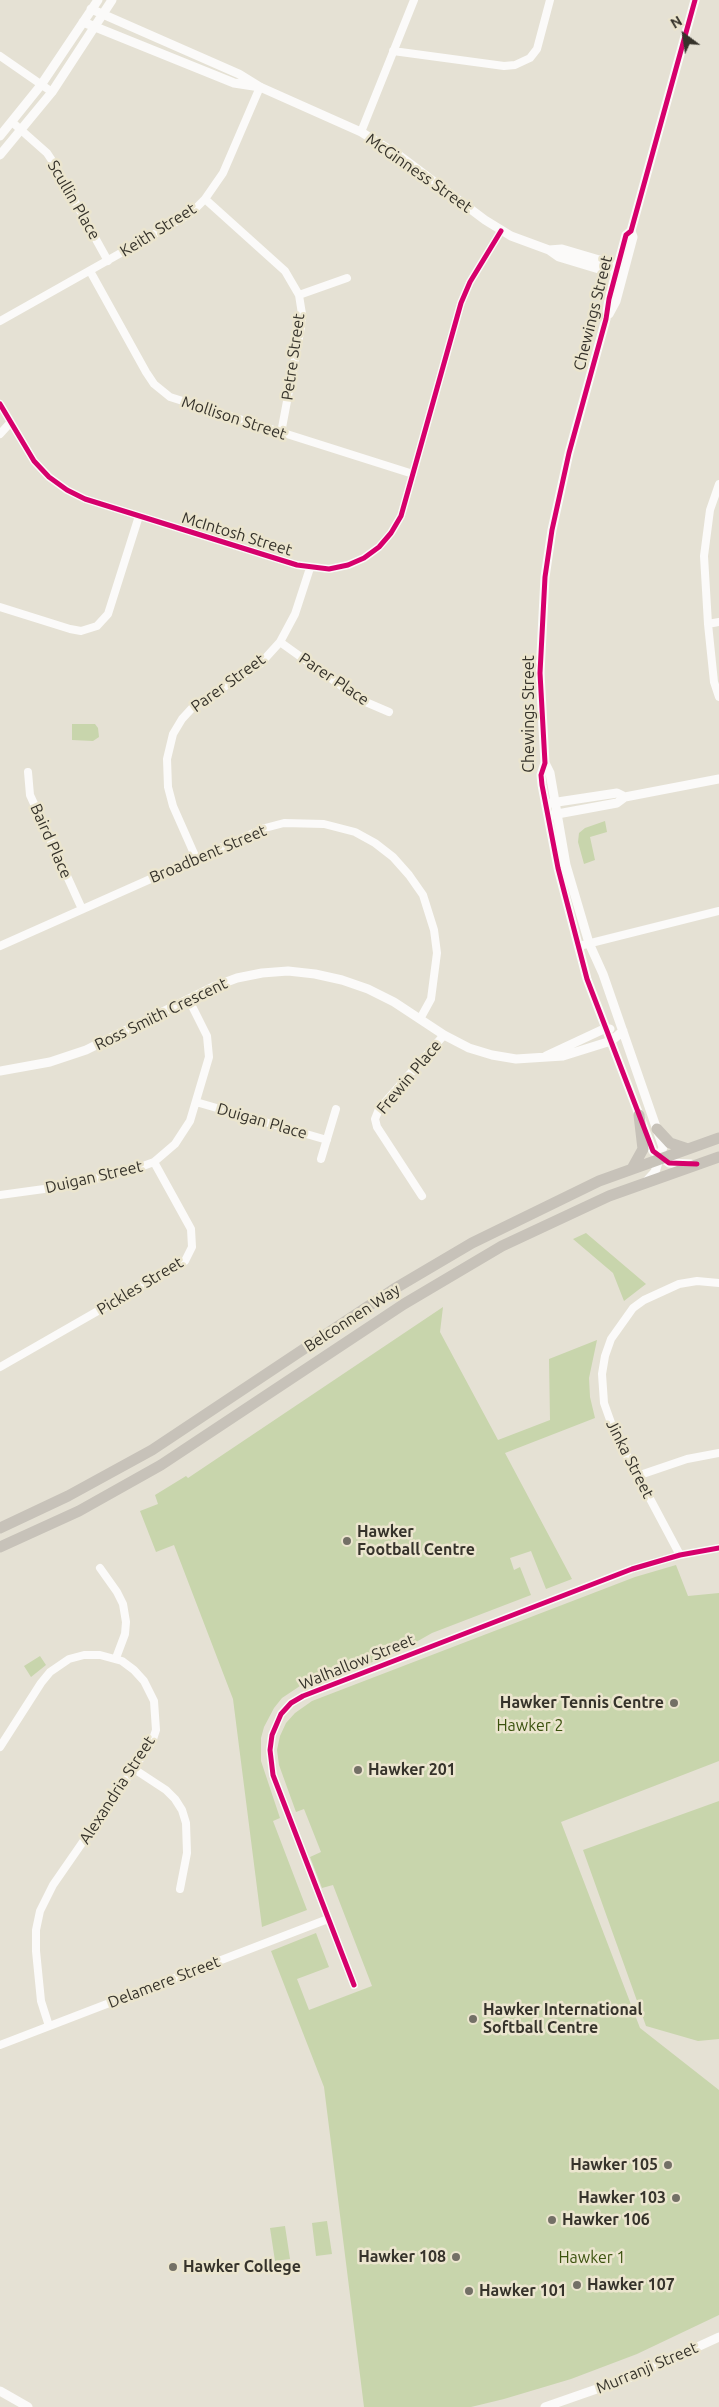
<!DOCTYPE html>
<style>
body{margin:0}
#map{position:relative;width:719px;height:2407px;overflow:hidden;background:#e5e1d4;font-family:Ubuntu,sans-serif}
canvas{display:block}
.north{position:absolute;left:659px;top:10px;width:50px;height:50px;-webkit-text-stroke:4px #ebe5ce;paint-order:stroke;rotate:329deg;font-size:14px;font-weight:700;line-height:20px;text-align:center;color:#36332b}
.north::after{content:'';display:block;margin:auto;width:18px;height:22px;background:#36332b;clip-path:polygon(50% 0,100% 100%,50% 72%,0 100%)}
</style>
<div id="map">
<canvas width="719" height="2407"></canvas>
<div class="north">N</div>
</div>
<script>
const context = document.querySelector('canvas').getContext('2d');
context.lineJoin = 'round';
function fill(path, color) { context.fillStyle = color; context.fill(path, 'evenodd'); }
const toPath = rows => new Path2D(rows.map(r => 'M' + r).join(''));
function strokePath(path, color, width, dash) { context.strokeStyle = color; context.lineWidth = width; context.lineCap = dash ? 'butt' : 'round'; context.setLineDash(dash || []); context.stroke(path); }
function label(font, color, halo, rows, align = 'center') {
  context.font = font + ' Ubuntu,sans-serif'; context.lineWidth = 5; context.setLineDash([]); context.textBaseline = 'middle'; context.strokeStyle = halo; context.fillStyle = color; for (const [text, x, y, turn = 0] of rows) {
    context.save(); context.translate(x, y); context.rotate((+turn || 0) * Math.PI / 180); context.textAlign = isNaN(turn) ? turn : align; if (halo) context.strokeText(text, 0, 0); context.fillText(text, 0, 0); context.restore();
  }
}
const green = toPath([
 [72,724,95,724,98,728,99,737,93,741,72,740],
 [605,821,607,832,590,837,595,860,584,864,578,842,579,833,585,828],
 [586,1233,646,1284,624,1301,613,1273,573,1239],
 [443,1307,440,1332,498,1440,550,1420,549,1359,597,1340,589,1378,590,1397,595,1418,505,1453,572,1579,546,1589,531,1551,510,1558,514,1570,520,1567,531,1595,432,1633,402,1650,365,1665,349,1664,309,1680,282,1698,274,1708,264,1727,261,1738,261,1761,280,1818,273,1821,307,1910,262,1927,233,1699,174,1545,156,1552,140,1511,158,1504,155,1495,186,1476,188,1478],
 [676,1565,688,1596,719,1593,719,1761,561,1822,640,2028,719,2090,719,2315,637,2354,571,2379,504,2399,471,2407,364,2407,324,2087,271,1951,316,1933,329,1967,297,1979,309,2010,372,1986,333,1885,322,1888,310,1857,321,1852,304,1809,296,1812,279,1765,277,1750,280,1736,286,1723,295,1713,312,1701,635,1577],
 [40,1656,46,1665,31,1677,24,1666],
 [719,1801,719,2039,698,2041,646,2026,583,1850],
 [327,2221,332,2254,316,2256,312,2223],
 [285,2226,290,2259,275,2261,270,2228]
]);
const minor = toPath([
 [393,51,504,66,515,65,530,58,537,49,550,0],
 [0,56,52,92],
 [12,122,47,153,53,162,108,261],
 [361,132,414,0],
 [205,199,285,271,299,295,302,314,301,327,281,433],
 [90,271,146,372,154,384,170,397,413,474],
 [299,295,347,278],
 [0,321,190,214,205,199,223,173,260,87],
 [0,404,34,461,49,477,67,490,85,499,297,565,329,569,348,565,364,558,379,547,391,533,401,516,461,303,470,282,501,231],
 [0,434,10,423],
 [719,484,710,510,704,556,708,624,714,682,719,697],
 [0,607,70,629,81,631,97,626,108,614,139,516],
 [708,624,719,622],
 [280,642,361,700,389,712],
 [28,772,30,795,82,909],
 [196,858,173,806,168,787,167,759,173,734,182,719,193,707,260,664,280,642,295,614,310,568],
 [0,946,265,828,284,823,324,824,355,832,375,843,393,857,409,875,423,895,434,930,437,953,431,999,420,1019],
 [579,946,719,911],
 [196,1102,327,1140],
 [321,1159,336,1109],
 [0,1195,66,1186,132,1170,154,1162,175,1144,190,1121,209,1057,207,1036,189,1000],
 [422,1196,377,1127,375,1119,379,1109,444,1035],
 [0,1367,185,1261,192,1247,191,1229,154,1162],
 [637,1476,687,1459,719,1453],
 [680,1555,614,1431,604,1403,602,1374,605,1356,611,1339,633,1308,644,1300,679,1284,697,1281,719,1283],
 [100,1568,117,1592,123,1604,126,1622,125,1634,116,1658],
 [0,1747,41,1683,50,1672,69,1659,84,1655,100,1655,122,1661,134,1670,144,1681,154,1701,156,1730,152,1742,53,1885,40,1911,36,1930,36,1951,41,2001,49,2026],
 [134,1769,166,1790,175,1799,182,1810,186,1823,187,1853,180,1889],
 [354,1985,273,1775,270,1750,272,1735,281,1714,291,1703,303,1696,632,1569,680,1555,719,1548],
 [0,2045,328,1919]
]);
const tertiary = toPath([
 [91,9,239,74,260,87,361,132,400,156,485,220,511,236,549,250,559,257,622,276],
 [83,22,234,83,260,87],
 [0,136,41,85,98,0],
 [0,155,52,92,112,0],
 [549,250,562,249,623,267],
 [609,314,616,301,633,237,631,231],
 [545,763,550,773,566,865,589,943,603,974,663,1147,655,1172,645,1183],
 [551,803,617,793,625,797],
 [552,815,617,803,625,797,719,779],
 [546,1056,606,1028,610,1029],
 [0,1071,50,1062,86,1050,213,987,237,978,262,973,288,971,315,974,342,980,368,989,394,1002,444,1035,469,1048,492,1055,516,1059,563,1056,611,1041,623,1031],
 [691,1164,669,1163,653,1151,587,979,558,868,542,785,541,775,545,763,540,673,545,577,552,530,569,453,606,319,609,299,626,235,631,231,695,0],
 [0,2391,28,2407],
 [545,2407,634,2376,719,2337]
]);
const primary = toPath([
 [657,1129,670,1143,685,1148],
 [633,1167,643,1149,639,1115],
 [0,1528,68,1496,152,1450,394,1289,472,1243,599,1181,719,1138],
 [0,1547,79,1511,161,1465,404,1304,502,1246,609,1196,719,1157]
]);
const cycleway = toPath([
 [695,0,631,231,626,235,609,299,606,319,569,453,552,530,545,577,540,673,545,763,541,775,542,785,558,868,587,979,653,1151,669,1163,697,1164],
 [0,404,34,461,49,477,67,490,85,499,297,565,329,569,348,565,364,558,379,547,391,533,401,516,461,303,470,282,501,231],
 [354,1985,273,1775,270,1750,272,1735,281,1714,291,1703,303,1696,632,1569,680,1555,719,1548]
]);
const markers = [
 [347,1541,5,"#737066"],
 [674,1703,5,"#737066"],
 [358,1770,5,"#737066"],
 [473,2019,5,"#737066"],
 [668,2165,5,"#737066"],
 [676,2198,5,"#737066"],
 [552,2220,5,"#737066"],
 [456,2257,5,"#737066"],
 [173,2267,5,"#737066"],
 [577,2285,5,"#737066"],
 [469,2291,5,"#737066"]
];
const streetNames = [
 ["McGinness Street",419,173,35],
 ["Scullin Place",74,200,60],
 ["Keith Street",158,230,-32],
 ["Chewings Street",593,313,-76],
 ["Petre Street",293,357,-82],
 ["Mollison Street",234,418,18],
 ["McIntosh Street",237,534,17],
 ["Parer Place",334,679,34],
 ["Parer Street",228,683,-36],
 ["Chewings Street",529,714,-90],
 ["Baird Place",51,841,66],
 ["Broadbent Street",208,854,-23],
 ["Ross Smith Crescent",161,1014,-26],
 ["Frewin Place",409,1077,-50],
 ["Duigan Place",262,1121,16],
 ["Duigan Street",94,1177,-13],
 ["Pickles Street",140,1286,-31],
 ["Belconnen Way",352,1318,-33],
 ["Jinka Street",630,1459,63],
 ["Walhallow Street",357,1662,-22],
 ["Alexandria Street",117,1790,-57],
 ["Delamere Street",164,1982,-21],
 ["Murranji Street",647,2368,-23]
];
const poiNames = [
 ["Hawker",357,1532],
 ["Football Centre",357,1550],
 ["Hawker Tennis Centre",664,1703,"right"],
 ["Hawker 201",368,1770],
 ["Hawker International",483,2010],
 ["Softball Centre",483,2028],
 ["Hawker 105",658,2165,"right"],
 ["Hawker 103",666,2198,"right"],
 ["Hawker 106",562,2220],
 ["Hawker 108",446,2257,"right"],
 ["Hawker College",183,2267],
 ["Hawker 107",587,2285],
 ["Hawker 101",479,2291]
];
const parkNames = [
 ["Hawker 2",530,1726],
 ["Hawker 1",592,2258]
];
fill(green, '#c8d5ac');
strokePath(minor, '#fbfaf9', 8);
strokePath(tertiary, '#fbfaf9', 9);
strokePath(primary, '#c7c2b9', 11);
strokePath(cycleway, '#d6006c', 5);
for (const [x, y, r, color] of markers) { const dot = new Path2D(); dot.arc(x, y, r, 0, 2 * Math.PI); context.fillStyle = color; context.fill(dot); strokePath(dot, '#ebe5ce', 2); }
label('16px', '#36332b', '#ebe5ce', streetNames);
label('bold 16px', '#36332b', '#ebe5ce', poiNames, 'left');
label('16px', '#3b520e', '#ebe5ce', parkNames);
</script>
